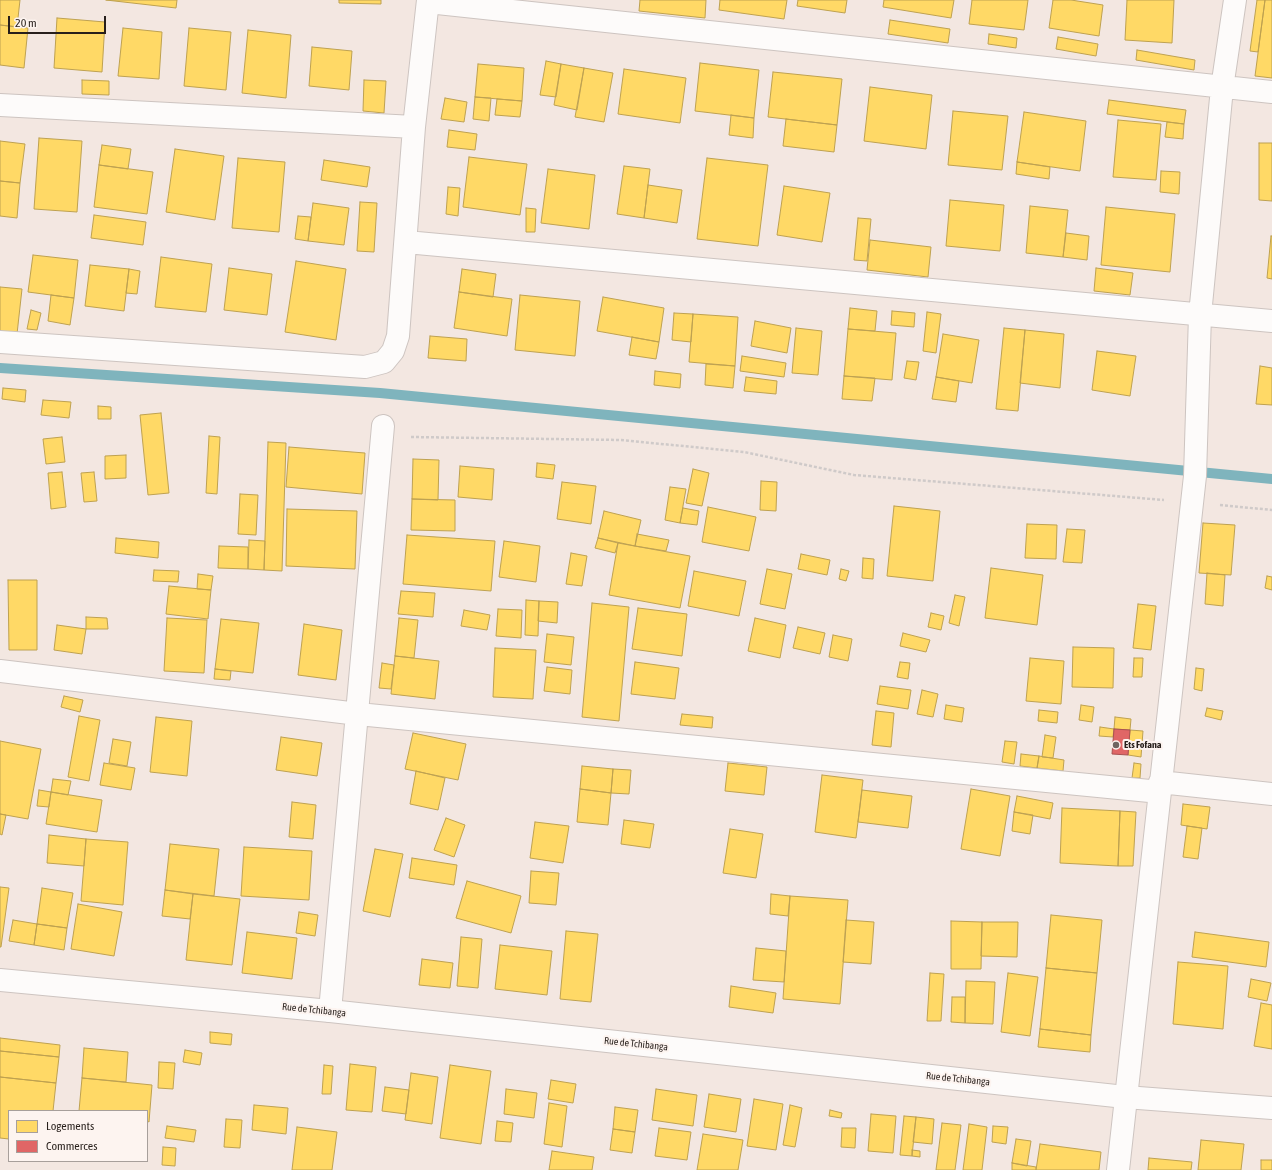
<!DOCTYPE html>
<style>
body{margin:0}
#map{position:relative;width:1272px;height:1170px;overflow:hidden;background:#f3e7e1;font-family:"Asap Condensed",sans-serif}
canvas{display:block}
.legend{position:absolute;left:8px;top:1110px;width:140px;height:52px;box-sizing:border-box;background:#fdf4f0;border:1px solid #a79f9b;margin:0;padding:5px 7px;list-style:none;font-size:12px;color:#271f1b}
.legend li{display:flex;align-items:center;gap:8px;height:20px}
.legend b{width:20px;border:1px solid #a79f9b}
.scale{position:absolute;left:8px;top:16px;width:98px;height:18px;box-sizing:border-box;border:2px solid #271f1b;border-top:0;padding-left:5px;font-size:12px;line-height:14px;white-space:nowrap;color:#271f1b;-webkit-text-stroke:3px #fdf4f0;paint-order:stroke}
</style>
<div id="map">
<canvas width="1272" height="1170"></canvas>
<ul class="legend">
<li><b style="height:11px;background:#ffd966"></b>Logements</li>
<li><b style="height:11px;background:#e06666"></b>Commerces</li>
</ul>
<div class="scale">20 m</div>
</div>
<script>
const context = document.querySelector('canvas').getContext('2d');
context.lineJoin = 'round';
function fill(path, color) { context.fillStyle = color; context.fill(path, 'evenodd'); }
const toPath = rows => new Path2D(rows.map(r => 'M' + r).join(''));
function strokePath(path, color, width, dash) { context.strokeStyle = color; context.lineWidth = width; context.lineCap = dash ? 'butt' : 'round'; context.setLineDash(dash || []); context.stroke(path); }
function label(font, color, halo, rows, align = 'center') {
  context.font = font + ' "Asap Condensed",sans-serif'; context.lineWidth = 4; context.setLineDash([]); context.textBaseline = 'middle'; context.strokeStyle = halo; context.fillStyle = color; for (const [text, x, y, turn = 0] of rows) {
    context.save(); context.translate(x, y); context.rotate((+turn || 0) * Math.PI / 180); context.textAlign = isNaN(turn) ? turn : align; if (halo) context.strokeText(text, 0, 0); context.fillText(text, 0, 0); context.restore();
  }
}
const homes = toPath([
 [0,0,20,0,17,27,0,25,0,0],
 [106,0,177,0,176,8,106,0],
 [339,0,381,0,381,4,339,3,339,0],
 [640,0,706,0,705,18,639,11,640,0],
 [720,0,787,0,784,19,719,10,720,0],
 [798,0,847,0,845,13,797,6,798,0],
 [884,0,954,0,951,18,883,7,884,0],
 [972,0,1028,0,1024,30,969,24,972,0],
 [1053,0,1071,0,1103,5,1099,36,1049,28,1053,0],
 [1127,0,1174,0,1172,43,1125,40,1127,0],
 [1257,0,1265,0,1258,52,1250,51,1257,0],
 [1265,0,1272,0,1272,78,1255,76,1265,0],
 [57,18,105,22,102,72,54,68,57,18],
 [890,20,950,29,948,43,888,34,890,20],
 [0,25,28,28,24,68,0,65,0,25],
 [123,28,162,32,159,79,118,76,123,28],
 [189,28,231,32,226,90,184,86,189,28],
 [248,30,291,35,286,98,242,93,248,30],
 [989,34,1017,38,1016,48,988,44,989,34],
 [1058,37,1098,44,1096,56,1056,49,1058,37],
 [312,47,352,51,349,90,309,86,312,47],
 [1137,50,1195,60,1194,70,1136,60,1137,50],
 [546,61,561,64,556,97,540,95,546,61],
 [700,63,759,70,754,118,695,111,700,63],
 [478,64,524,68,522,101,475,97,478,64],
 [561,64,584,68,577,110,554,105,561,64],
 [584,68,613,73,604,122,575,117,584,68],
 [624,69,686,78,680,123,618,114,624,69],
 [773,72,842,79,837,125,768,117,773,72],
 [82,80,109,81,109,95,82,94,82,80],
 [364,80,386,81,384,113,363,111,364,80],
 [870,87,932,95,926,149,864,141,870,87],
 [475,97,491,98,489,121,473,119,475,97],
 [445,98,467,102,464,122,441,119,445,98],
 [497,99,522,101,520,117,495,115,497,99],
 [1109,100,1186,110,1184,124,1107,114,1109,100],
 [953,111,1008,116,1002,170,948,165,953,111],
 [1024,112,1086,121,1080,171,1017,162,1024,112],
 [731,115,754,118,753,138,729,135,731,115],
 [786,119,837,125,834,152,783,146,786,119],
 [1118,120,1161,124,1156,180,1113,177,1118,120],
 [1167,122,1184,124,1183,139,1165,137,1167,122],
 [449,130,477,134,475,150,447,147,449,130],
 [39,138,82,141,77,212,34,209,39,138],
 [0,141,25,144,20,183,0,181,0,141],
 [1259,143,1272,143,1272,201,1259,200,1259,143],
 [102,145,131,149,128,169,99,165,102,145],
 [175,149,224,156,215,220,166,212,175,149],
 [469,157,527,164,520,215,463,207,469,157],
 [238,158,285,162,279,232,232,228,238,158],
 [707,158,768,165,758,246,697,239,707,158],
 [324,160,370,167,367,187,321,180,324,160],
 [1017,162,1050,167,1049,179,1016,174,1017,162],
 [99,165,153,172,147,214,94,207,99,165],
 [624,166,650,169,644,218,617,214,624,166],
 [548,169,595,175,589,229,541,223,548,169],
 [1161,171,1180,172,1179,194,1160,192,1161,171],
 [0,181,20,183,17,218,0,216,0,181],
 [648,185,682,190,677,223,644,218,648,185],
 [784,186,830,193,822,242,777,235,784,186],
 [448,187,460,188,458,216,446,214,448,187],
 [950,200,1004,205,1000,251,946,246,950,200],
 [360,202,377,203,374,252,357,251,360,202],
 [313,203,349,208,344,245,308,241,313,203],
 [1030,206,1068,210,1063,257,1026,253,1030,206],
 [1106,207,1175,214,1170,272,1101,265,1106,207],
 [526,208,536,209,535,232,526,232,526,208],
 [94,215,146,222,143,245,91,238,94,215],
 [298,216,311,217,308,241,295,239,298,216],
 [858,218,871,219,867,261,854,260,858,218],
 [1066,233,1089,236,1087,260,1063,257,1066,233],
 [1271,236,1272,236,1272,279,1267,278,1271,236],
 [870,240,931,247,928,277,867,270,870,240],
 [33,255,78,260,74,298,28,292,33,255],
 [161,257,212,264,206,312,155,307,161,257],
 [296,261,346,269,336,340,285,332,296,261],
 [90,265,129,269,124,311,85,306,90,265],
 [229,268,272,274,267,315,224,310,229,268],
 [1096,268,1133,273,1130,295,1094,291,1096,268],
 [129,269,140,271,137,294,126,293,129,269],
 [462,269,496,274,493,297,459,292,462,269],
 [0,287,22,289,17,334,0,332,0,287],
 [459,292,512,299,507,336,454,328,459,292],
 [51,295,74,298,70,325,48,321,51,295],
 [520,295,580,301,575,356,515,350,520,295],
 [603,297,664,308,659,342,597,331,603,297],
 [850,308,877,311,875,331,848,329,850,308],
 [31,310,41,313,37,330,27,329,31,310],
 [892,311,915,313,914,327,891,325,892,311],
 [927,312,941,314,936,353,923,351,927,312],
 [674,313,693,314,691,342,672,340,674,313],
 [693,314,738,317,735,366,689,362,693,314],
 [755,321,791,328,787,353,751,346,755,321],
 [796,328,822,331,818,375,792,373,796,328],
 [1004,328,1025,330,1018,411,996,409,1004,328],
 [848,329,896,333,892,380,844,376,848,329],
 [1025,330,1064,334,1060,388,1020,383,1025,330],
 [943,334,979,340,972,383,936,377,943,334],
 [430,336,467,339,466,361,428,358,430,336],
 [632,337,659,342,656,359,629,355,632,337],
 [1097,351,1136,356,1130,396,1092,390,1097,351],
 [742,356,786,363,784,377,740,371,742,356],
 [907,361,919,362,916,380,904,378,907,361],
 [706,364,735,366,733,388,705,385,706,364],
 [1260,366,1272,368,1272,405,1256,404,1260,366],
 [655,371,681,374,680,388,654,385,655,371],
 [844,376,875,378,872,401,842,399,844,376],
 [746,377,777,381,776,394,744,391,746,377],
 [936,377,959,381,956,402,932,399,936,377],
 [3,388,26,390,25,402,2,399,3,388],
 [43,400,71,402,69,418,41,415,43,400],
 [98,406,111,407,111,419,98,419,98,406],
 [161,413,169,493,148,495,140,415,161,413],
 [209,436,220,437,217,494,206,493,209,436],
 [62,437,65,462,46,464,43,439,62,437],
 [268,442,286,443,282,571,264,570,268,442],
 [289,447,365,453,362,494,286,487,289,447],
 [126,455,126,478,105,479,105,456,126,455],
 [413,459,439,460,438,500,412,499,413,459],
 [537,463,555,465,553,479,536,477,537,463],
 [460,466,494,469,492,500,458,497,460,466],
 [693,469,709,473,702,506,686,503,693,469],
 [62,472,66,507,51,509,48,473,62,472],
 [94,472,97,501,84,502,81,473,94,472],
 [761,481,777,482,776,511,760,510,761,481],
 [562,482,596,486,591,524,557,519,562,482],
 [670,487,686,489,680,523,665,520,670,487],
 [240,494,258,495,256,535,238,534,240,494],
 [412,499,455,500,455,531,411,530,412,499],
 [894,506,940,511,933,581,887,576,894,506],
 [708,507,756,517,749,551,702,542,708,507],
 [683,508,699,511,697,525,680,523,683,508],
 [287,509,357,511,355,569,286,566,287,509],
 [604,511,641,520,635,546,598,538,604,511],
 [1203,523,1235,525,1231,575,1199,573,1203,523],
 [1027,524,1057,525,1056,559,1025,558,1027,524],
 [1067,529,1085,530,1082,563,1063,562,1067,529],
 [637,534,669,540,666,551,635,546,637,534],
 [407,535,495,541,491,591,403,584,407,535],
 [116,538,159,542,158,558,115,553,116,538],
 [598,538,618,543,615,553,595,548,598,538],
 [249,540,265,541,264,570,248,569,249,540],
 [504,541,540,546,536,582,499,577,504,541],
 [618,543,690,556,680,608,609,595,618,543],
 [219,546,248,547,248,569,218,568,219,546],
 [571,553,587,556,582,586,566,584,571,553],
 [801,554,830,560,827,575,798,569,801,554],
 [863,558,874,559,873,579,862,578,863,558],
 [991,568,1043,575,1037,625,985,618,991,568],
 [767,569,792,574,785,609,760,604,767,569],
 [841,569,849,571,846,581,839,579,841,569],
 [154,570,179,571,178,582,153,581,154,570],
 [694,571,746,581,739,616,688,606,694,571],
 [1207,573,1225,575,1223,606,1205,604,1207,573],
 [198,574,213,576,211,590,197,589,198,574],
 [1267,576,1272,577,1272,590,1265,588,1267,576],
 [8,580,37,580,37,650,9,650,8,580],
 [169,586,211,590,208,619,166,614,169,586],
 [401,591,435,593,433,617,398,614,401,591],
 [955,595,965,597,959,626,949,623,955,595],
 [526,600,539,601,538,636,525,635,526,600],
 [539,601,558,602,557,623,538,621,539,601],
 [592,603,629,607,619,721,582,717,592,603],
 [1138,604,1156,606,1151,650,1133,648,1138,604],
 [638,608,687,614,682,656,632,649,638,608],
 [498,609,522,610,521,638,496,636,498,609],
 [464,610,490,615,487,630,461,626,464,610],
 [931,613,944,616,941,630,928,627,931,613],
 [86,617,107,618,108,629,86,629,86,617],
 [167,618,207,620,204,673,164,671,167,618],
 [399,618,418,620,414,658,395,656,399,618],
 [755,618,786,625,780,658,748,651,755,618],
 [221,619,259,623,253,673,215,669,221,619],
 [304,624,342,630,336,680,298,675,304,624],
 [57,625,86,629,82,654,54,650,57,625],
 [798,627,825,633,820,654,793,648,798,627],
 [903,633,930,640,926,652,900,646,903,633],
 [547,634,574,637,571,665,544,662,547,634],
 [833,635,852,639,848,661,829,657,833,635],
 [1073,647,1114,648,1113,688,1072,687,1073,647],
 [495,648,536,650,533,699,493,697,495,648],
 [395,656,439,661,435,699,391,694,395,656],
 [1030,658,1064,661,1061,704,1026,701,1030,658],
 [1134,658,1143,658,1142,677,1133,677,1134,658],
 [635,662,679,668,675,699,631,694,635,662],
 [900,662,910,663,908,679,897,677,900,662],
 [382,663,394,665,391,689,379,688,382,663],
 [547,667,572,670,570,694,544,691,547,667],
 [1196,668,1204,669,1202,691,1194,689,1196,668],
 [215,669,231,671,230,680,214,679,215,669],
 [880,686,911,690,908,709,877,704,880,686],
 [922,690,938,694,933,717,917,714,922,690],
 [64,696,83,700,80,712,61,707,64,696],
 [946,705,964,708,962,722,944,719,946,705],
 [1081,705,1094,707,1092,722,1079,720,1081,705],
 [1207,708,1223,711,1221,720,1205,716,1207,708],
 [1039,710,1058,712,1057,723,1038,721,1039,710],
 [876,711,894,713,891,747,872,745,876,711],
 [682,714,713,717,712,728,680,725,682,714],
 [79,716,100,720,89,781,68,777,79,716],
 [156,717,192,721,187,776,150,772,156,717],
 [1115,717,1131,719,1130,730,1114,729,1115,717],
 [1100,727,1114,729,1113,737,1099,736,1100,727],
 [1130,730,1143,731,1141,757,1128,755,1130,730],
 [413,733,466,744,458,780,405,769,413,733],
 [1045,735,1056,737,1053,758,1042,757,1045,735],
 [281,737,322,743,317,776,276,770,281,737],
 [113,739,131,742,127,766,109,763,113,739],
 [0,741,41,749,28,819,0,814,0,741],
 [1005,741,1017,742,1014,764,1002,762,1005,741],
 [1021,754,1039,756,1037,768,1020,766,1021,754],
 [1039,756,1064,760,1063,771,1037,768,1039,756],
 [104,763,135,768,131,790,100,785,104,763],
 [728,763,767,767,764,795,725,791,728,763],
 [1134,763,1141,764,1140,778,1132,778,1134,763],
 [582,766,613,769,611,793,580,789,582,766],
 [613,769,631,770,629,794,611,793,613,769],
 [416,771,445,778,438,810,410,804,416,771],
 [822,775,863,780,856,838,815,832,822,775],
 [53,779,71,781,68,795,51,792,53,779],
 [580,789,611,793,608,825,577,822,580,789],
 [971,789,1010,796,1000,856,961,849,971,789],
 [39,790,51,792,49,807,37,806,39,790],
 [862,790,912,796,908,828,858,822,862,790],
 [51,792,102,800,97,832,46,824,51,792],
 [1017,796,1053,803,1050,819,1014,812,1017,796],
 [292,802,316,805,313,839,289,837,292,802],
 [1183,804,1210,807,1207,829,1181,825,1183,804],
 [1062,808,1120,811,1118,866,1060,863,1062,808],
 [1120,811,1136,812,1133,866,1118,866,1120,811],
 [1014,812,1033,815,1030,834,1012,831,1014,812],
 [0,814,6,815,2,835,0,834,0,814],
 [446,818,465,825,454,857,434,850,446,818],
 [624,820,654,824,650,848,621,844,624,820],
 [535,822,569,826,563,863,530,858,535,822],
 [1187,826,1202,828,1198,859,1183,857,1187,826],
 [730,829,763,834,756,878,723,873,730,829],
 [49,835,86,839,84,866,47,863,49,835],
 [86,839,128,842,123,905,81,901,86,839],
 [170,844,219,849,214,896,165,890,170,844],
 [244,847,312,851,309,900,241,896,244,847],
 [375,849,403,854,390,917,363,911,375,849],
 [412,858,457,865,454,885,409,878,412,858],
 [531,871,559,873,556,905,529,903,531,871],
 [467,881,521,896,511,933,456,918,467,881],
 [0,887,9,888,1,947,0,947,0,887],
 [42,888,73,893,67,928,37,924,42,888],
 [165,890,193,894,190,919,162,916,165,890],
 [193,894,240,899,232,965,186,960,193,894],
 [771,894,790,896,788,916,770,914,771,894],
 [790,896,848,900,840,1004,783,999,790,896],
 [78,904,122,912,114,956,71,949,78,904],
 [299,912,318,915,315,936,296,933,299,912],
 [1051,915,1102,920,1097,973,1046,968,1051,915],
 [13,920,37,924,34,945,9,941,13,920],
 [846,920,874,922,871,964,843,962,846,920],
 [951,921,982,922,981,969,951,969,951,921],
 [982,922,1018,922,1017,957,981,956,982,922],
 [37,924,67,928,64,950,34,945,37,924],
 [566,931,598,934,591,1002,560,999,566,931],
 [247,932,297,938,292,979,242,973,247,932],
 [1195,932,1269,942,1266,967,1192,957,1195,932],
 [461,937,482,939,478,988,457,986,461,937],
 [500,945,552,951,547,995,495,989,500,945],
 [756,948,786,951,784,982,753,980,756,948],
 [422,959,453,963,450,988,419,985,422,959],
 [1178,962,1228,966,1223,1029,1173,1024,1178,962],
 [1046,968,1097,973,1091,1035,1040,1029,1046,968],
 [930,973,944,974,941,1021,927,1021,930,973],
 [1008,973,1038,977,1030,1036,1001,1032,1008,973],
 [1251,979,1271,983,1267,1001,1248,997,1251,979],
 [966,981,995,982,993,1024,965,1023,966,981],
 [731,986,776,993,773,1013,729,1007,731,986],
 [952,997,965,997,965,1023,951,1022,952,997],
 [1261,1003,1272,1005,1272,1049,1254,1046,1261,1003],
 [1040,1029,1091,1035,1090,1052,1038,1047,1040,1029],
 [210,1032,232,1034,231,1045,210,1043,210,1032],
 [0,1038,60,1045,59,1057,0,1051,0,1038],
 [84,1048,128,1052,126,1082,82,1078,84,1048],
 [185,1050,202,1053,200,1065,183,1062,185,1050],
 [0,1051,59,1057,56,1083,0,1077,0,1051],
 [159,1062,175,1063,173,1089,158,1088,159,1062],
 [350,1064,376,1067,372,1112,346,1110,350,1064],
 [324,1065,333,1066,331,1094,322,1094,324,1065],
 [450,1065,491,1071,481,1144,440,1138,450,1065],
 [411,1073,438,1077,432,1124,405,1120,411,1073],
 [0,1077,56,1083,53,1111,9,1111,9,1139,0,1138,0,1077],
 [82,1078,152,1085,149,1122,147,1121,147,1111,79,1111,82,1078],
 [551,1080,576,1084,573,1103,548,1099,551,1080],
 [385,1087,409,1090,406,1114,382,1111,385,1087],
 [506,1089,537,1093,534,1118,504,1114,506,1089],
 [656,1089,697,1095,693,1126,652,1120,656,1089],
 [709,1094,741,1099,736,1132,704,1127,709,1094],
 [754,1099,783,1104,776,1150,747,1146,754,1099],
 [549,1103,567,1106,562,1147,544,1144,549,1103],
 [254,1105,288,1108,286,1134,252,1130,254,1105],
 [790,1105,802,1108,795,1147,783,1145,790,1105],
 [615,1107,638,1110,635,1132,613,1129,615,1107],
 [830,1110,842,1113,841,1118,829,1116,830,1110],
 [871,1114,896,1116,893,1153,868,1151,871,1114],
 [904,1116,916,1117,912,1156,900,1155,904,1116],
 [916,1117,934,1119,932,1144,913,1142,916,1117],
 [226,1119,242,1120,240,1148,224,1147,226,1119],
 [497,1121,513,1123,511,1142,495,1141,497,1121],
 [942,1123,961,1125,955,1170,936,1170,942,1123],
 [969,1124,987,1127,982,1170,963,1170,969,1124],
 [167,1126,196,1130,194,1142,165,1138,167,1126],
 [993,1126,1008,1127,1006,1144,992,1142,993,1126],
 [297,1127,337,1132,332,1170,292,1170,297,1127],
 [659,1128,691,1132,687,1160,655,1156,659,1128],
 [842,1128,856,1128,855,1148,841,1147,842,1128],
 [613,1129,635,1132,632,1153,610,1150,613,1129],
 [703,1134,743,1140,738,1170,697,1170,703,1134],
 [1016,1139,1031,1141,1027,1166,1012,1163,1016,1139],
 [1201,1140,1244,1144,1241,1170,1198,1170,1201,1140],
 [1040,1144,1101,1152,1099,1170,1036,1170,1040,1144],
 [163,1147,176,1148,175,1166,162,1165,163,1147],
 [912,1150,920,1151,920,1157,912,1156,912,1150],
 [552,1151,594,1157,592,1170,549,1170,552,1151],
 [1149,1158,1192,1162,1191,1170,1148,1170,1149,1158],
 [1261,1160,1272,1160,1272,1170,1261,1170,1261,1160],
 [1012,1163,1036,1167,1036,1170,1012,1170,1012,1163]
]);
const shops = toPath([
 [1114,729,1130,730,1128,755,1112,754,1114,729]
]);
const stream = toPath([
 [0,368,380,393,1272,479]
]);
const path = toPath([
 [411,437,621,440,744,452,854,475,1164,500],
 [1220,505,1272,510]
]);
const minor = toPath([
 [428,2,1272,92],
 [0,105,414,127],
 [406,242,1272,321],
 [0,342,365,367,384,362,393,351,398,336,414,127,428,0],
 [0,671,358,714,1160,792],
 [1160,782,1272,794],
 [330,1011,383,426],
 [1118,1170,1195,476,1200,315,1222,88,1235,0]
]);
const tertiary = toPath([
 [0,980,330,1011,1125,1097,1272,1108]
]);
const markers = [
 [1116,745,4,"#6e6560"]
];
const poiNames = [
 ["Ets Fofana",1124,745]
];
const streetNames = [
 ["Rue de Tchibanga",314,1010,6],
 ["Rue de Tchibanga",636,1044,6],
 ["Rue de Tchibanga",958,1079,6]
];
fill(homes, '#ffd966');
strokePath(homes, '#bea150', 1);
fill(shops, '#e06666');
strokePath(shops, '#a85150', 1);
strokePath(stream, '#7fb4bd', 10);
strokePath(minor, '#cdc4c0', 24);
strokePath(tertiary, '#cdc4c0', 24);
strokePath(path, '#cfcac9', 2.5, [3, 2]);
strokePath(minor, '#fdfbfa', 22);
strokePath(tertiary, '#fdfbfa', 22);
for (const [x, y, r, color] of markers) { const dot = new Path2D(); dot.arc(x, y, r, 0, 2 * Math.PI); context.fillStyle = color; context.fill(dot); strokePath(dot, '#fdf4f0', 1.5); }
label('bold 10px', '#271f1b', '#fdf4f0', poiNames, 'left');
label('10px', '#271f1b', '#fdf4f0', streetNames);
</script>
